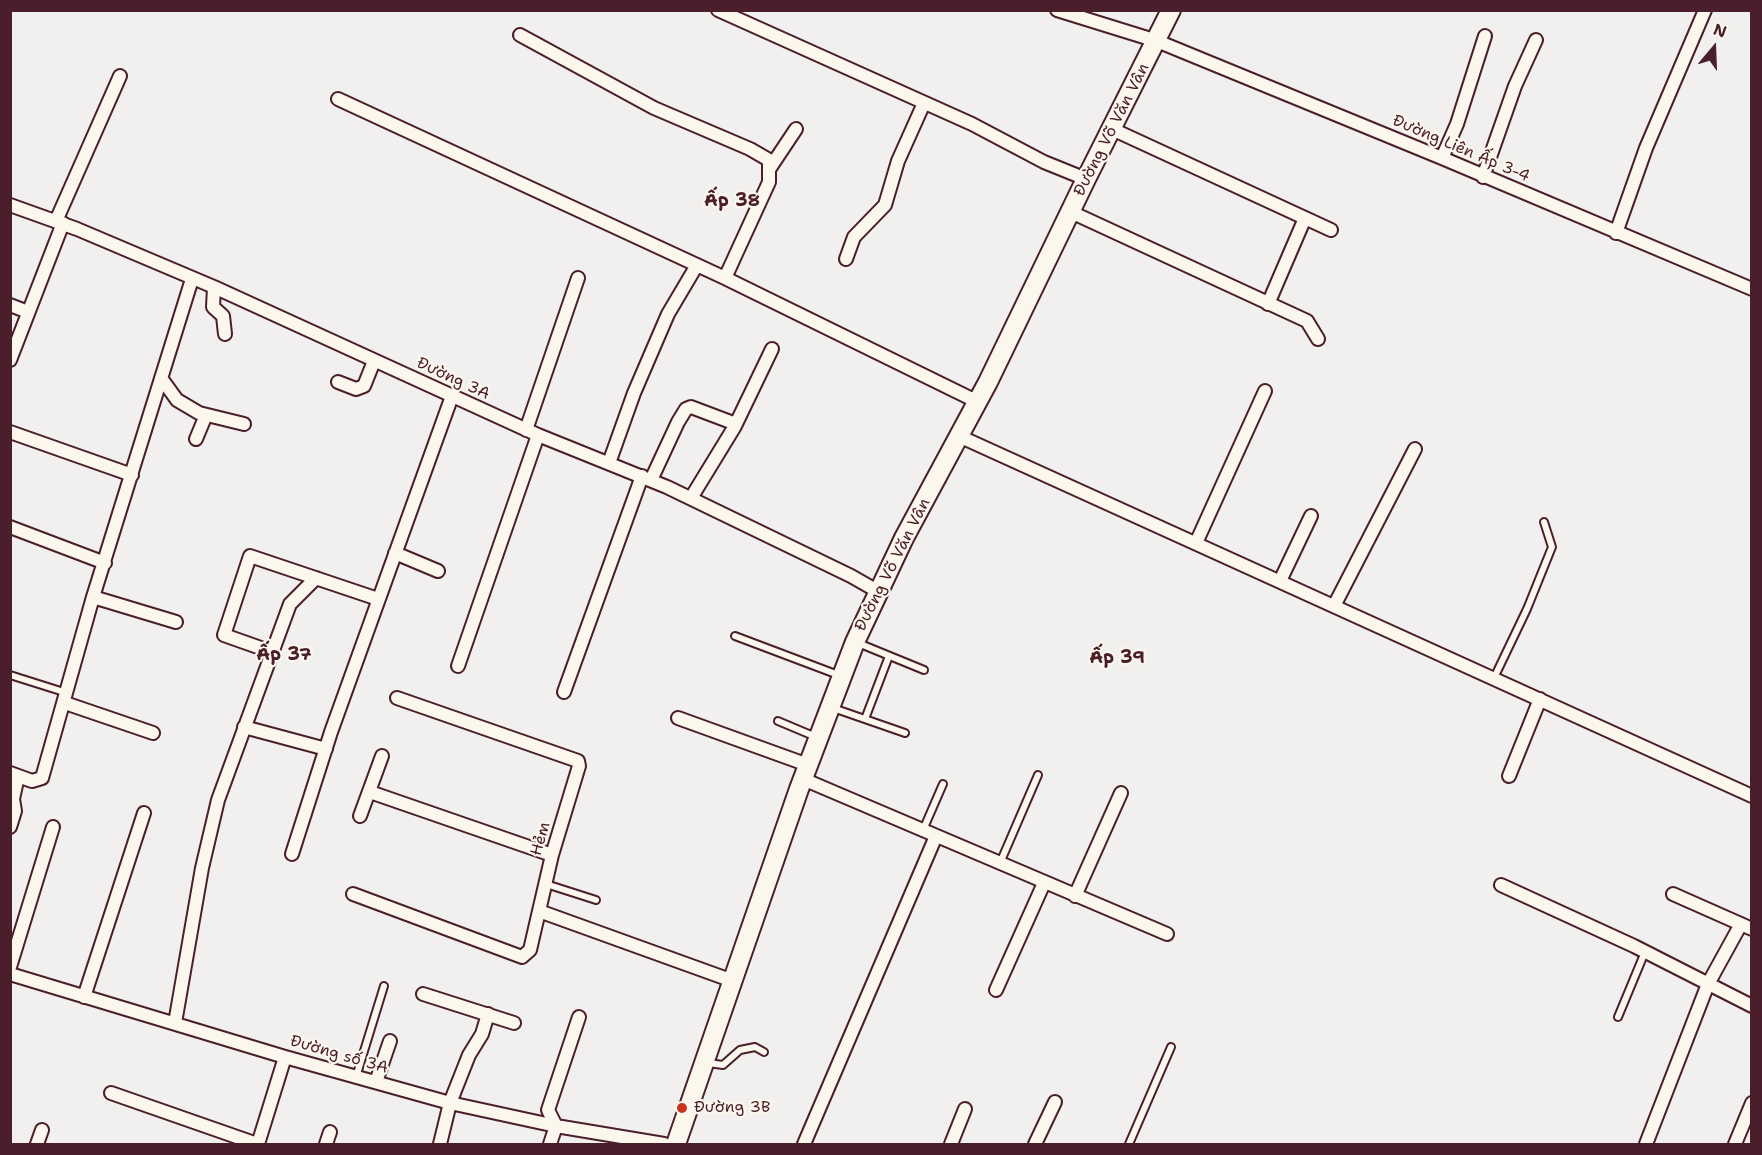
<!DOCTYPE html>
<meta charset="utf-8">
<style>
body{margin:0}
#map{position:relative;width:1762px;height:1155px;overflow:hidden;background:#f1f0ef;font-family:"Shantell Sans",sans-serif}
canvas{display:block}
.frame{position:absolute;inset:0;border:12px solid #4a1f2b;pointer-events:none}
.north{position:absolute;left:1684px;top:18px;width:60px;height:60px;-webkit-text-stroke:4px #fbf7ec;paint-order:stroke;rotate:19deg;font-size:16px;font-weight:700;line-height:24px;text-align:center;color:#4a1f2b}
.north::after{content:'';display:block;margin:auto;width:21px;height:27px;background:#4a1f2b;clip-path:polygon(50% 0,100% 100%,50% 72%,0 100%)}
</style>
<div id="map">
<canvas width="1762" height="1155"></canvas>
<div class="frame"></div>
<div class="north">N</div>
</div>
<script>
const context = document.querySelector('canvas').getContext('2d');
context.lineJoin = 'round';
const toPath = rows => new Path2D(rows.map(r => 'M' + r).join(''));
function strokePath(path, color, width, dash) { context.strokeStyle = color; context.lineWidth = width; context.lineCap = dash ? 'butt' : 'round'; context.setLineDash(dash || []); context.stroke(path); }
function label(font, color, halo, rows, align = 'center') {
  context.font = font + ' "Shantell Sans",sans-serif'; context.lineWidth = 4.5; context.setLineDash([]); context.textBaseline = 'middle'; context.strokeStyle = halo; context.fillStyle = color; for (const [text, x, y, turn = 0] of rows) {
    context.save(); context.translate(x, y); context.rotate((+turn || 0) * Math.PI / 180); context.textAlign = isNaN(turn) ? turn : align; if (halo) context.strokeText(text, 0, 0); context.fillText(text, 0, 0); context.restore();
  }
}
const lane = toPath([
 [735,636,841,676],
 [858,643,924,670],
 [10,675,67,693],
 [1494,678,1527,609,1552,547,1544,522],
 [833,708,905,733],
 [865,719,889,656],
 [778,721,816,737],
 [923,830,943,784],
 [1000,863,1038,775],
 [546,884,596,900],
 [1618,1017,1645,952],
 [708,1063,723,1065,740,1050,755,1047,764,1052],
 [356,1077,384,986],
 [1129,1144,1171,1047]
]);
const street = toPath([
 [718,10,972,124,1044,162,1086,179],
 [1057,10,1157,41,1442,158,1752,289],
 [520,35,654,108,750,149,769,160,769,182,725,278],
 [338,99,725,278,978,402],
 [1112,129,1331,230],
 [1442,158,1457,124,1485,36],
 [770,168,796,129],
 [1483,177,1515,86,1536,40],
 [10,205,77,229,214,287,538,435,667,487,851,576,879,592],
 [1071,212,1307,321,1318,339],
 [56,221,120,76],
 [1616,233,1646,148,1705,10],
 [846,259,854,237,885,205,898,161,924,103],
 [214,287,213,307,223,316,225,334],
 [1268,304,1305,218],
 [10,305,28,312],
 [10,360,63,223],
 [161,378,177,400,199,413,244,424],
 [338,382,356,389,364,386,374,361],
 [526,430,578,278],
 [10,432,132,475],
 [961,437,1752,796],
 [196,439,206,415],
 [609,463,634,393,668,314,697,265],
 [651,480,678,422,686,409,691,407,736,424],
 [691,498,735,426,772,349],
 [10,527,105,563],
 [1196,543,1265,391],
 [395,553,438,571],
 [1280,581,1311,516],
 [93,597,176,622],
 [1334,606,1415,449],
 [272,652,224,635,250,556,378,599],
 [458,666,538,435],
 [564,692,642,476],
 [397,698,578,761,579,766,552,855,539,911,733,981],
 [65,703,153,733],
 [678,718,808,765],
 [244,727,326,749],
 [10,773,32,781,42,778,93,597,192,279],
 [1509,776,1540,699],
 [803,779,1167,934],
 [370,792,552,855],
 [360,816,382,756],
 [10,827,15,811,13,799,18,776],
 [292,854,331,732,452,396],
 [1501,885,1634,946,1752,1006],
 [353,894,522,957,530,950,539,911],
 [1673,894,1752,929],
 [1075,896,1121,793],
 [10,967,53,827],
 [10,974,285,1057,450,1103,556,1126,664,1144],
 [996,990,1044,883],
 [423,994,514,1023],
 [84,997,144,813],
 [175,1023,202,868,218,800,290,604,316,578],
 [376,1082,390,1041],
 [111,1093,257,1144],
 [37,1144,42,1130],
 [258,1144,285,1057],
 [326,1144,330,1132],
 [440,1144,450,1103,469,1055,482,1034,488,1014],
 [550,1144,556,1126,548,1110,579,1017],
 [804,1144,936,836],
 [951,1144,965,1109],
 [1035,1144,1055,1102],
 [1646,1144,1708,984,1741,924],
 [1735,1144,1752,1103]
]);
const secondary = toPath([
 [676,1144,799,789,855,642,904,538,988,382,1086,179,1171,10]
]);
const markers = [
 [682,1108,6,"#c8321e"]
];
const streetNames = [
 ["Đường Võ Văn Vân",1112,130,-63],
 ["Đường Liên Ấp 3-4",1461,149,23],
 ["Đường 3A",453,379,25],
 ["Đường Võ Văn Vân",893,565,-63],
 ["Hẻm",541,839,-74],
 ["Đường số 3A",339,1055,16]
];
const poiNames = [
 ["Đường 3B",694,1108]
];
const neighbourhoodNames = [
 ["Ấp 38",732,201],
 ["Ấp 37",284,655],
 ["Ấp 39",1117,658]
];
strokePath(lane, '#4a1f2b', 10);
strokePath(street, '#4a1f2b', 16);
strokePath(secondary, '#4a1f2b', 22);
strokePath(lane, '#fbf7ec', 6);
strokePath(street, '#fbf7ec', 12);
strokePath(secondary, '#fbf7ec', 18);
for (const [x, y, r, color] of markers) { const dot = new Path2D(); dot.arc(x, y, r, 0, 2 * Math.PI); context.fillStyle = color; context.fill(dot); strokePath(dot, '#fbf7ec', 2); }
label('16px', '#4a1f2b', '#fbf7ec', streetNames);
label('16px', '#4a1f2b', '#fbf7ec', poiNames, 'left');
label('bold 18px', '#4a1f2b', '#fbf7ec', neighbourhoodNames);
</script>
